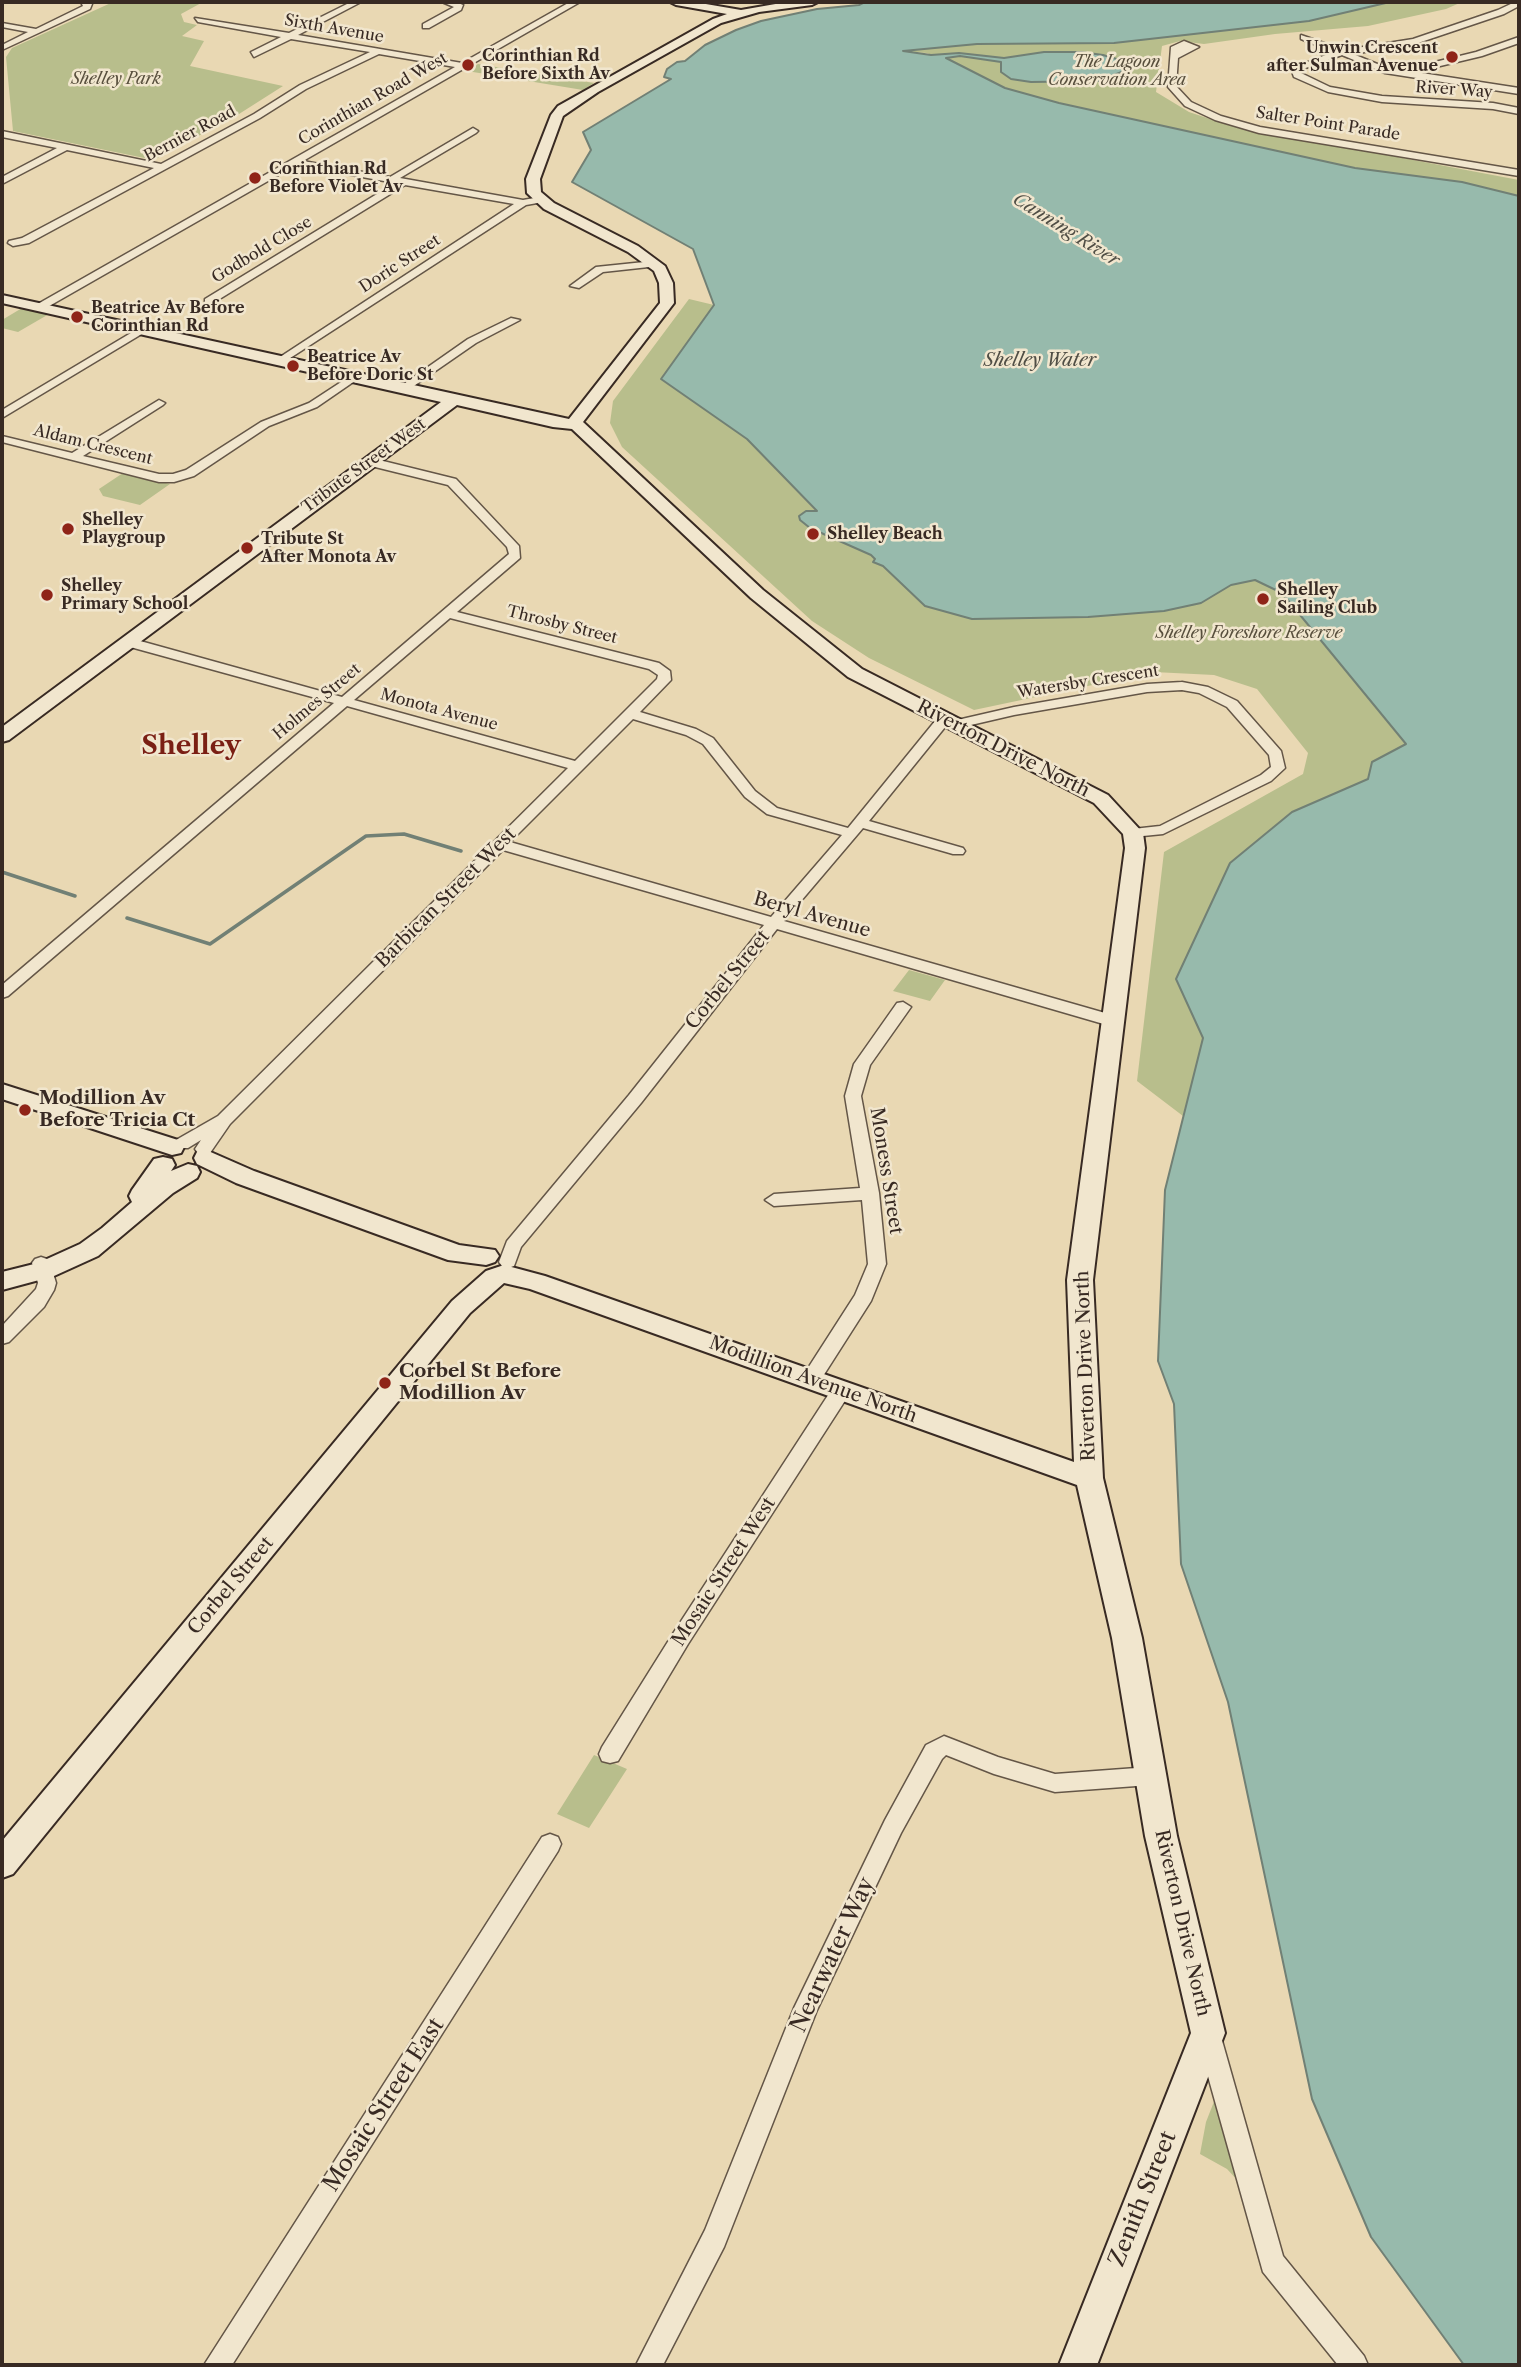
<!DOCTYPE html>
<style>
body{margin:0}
#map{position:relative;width:1521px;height:2367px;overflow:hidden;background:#e9d8b3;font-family:"Libre Caslon Text",serif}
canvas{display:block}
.frame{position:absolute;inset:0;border:4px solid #382a23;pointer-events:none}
</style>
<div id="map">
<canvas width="1521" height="2367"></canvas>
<div class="frame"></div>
</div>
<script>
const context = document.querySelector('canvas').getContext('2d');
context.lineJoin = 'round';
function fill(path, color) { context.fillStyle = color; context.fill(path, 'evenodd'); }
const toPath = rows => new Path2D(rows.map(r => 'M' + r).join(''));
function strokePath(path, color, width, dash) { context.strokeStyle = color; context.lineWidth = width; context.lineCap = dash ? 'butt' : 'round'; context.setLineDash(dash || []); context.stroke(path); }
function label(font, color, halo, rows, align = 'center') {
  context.font = font + ' "Libre Caslon Text",serif'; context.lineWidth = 5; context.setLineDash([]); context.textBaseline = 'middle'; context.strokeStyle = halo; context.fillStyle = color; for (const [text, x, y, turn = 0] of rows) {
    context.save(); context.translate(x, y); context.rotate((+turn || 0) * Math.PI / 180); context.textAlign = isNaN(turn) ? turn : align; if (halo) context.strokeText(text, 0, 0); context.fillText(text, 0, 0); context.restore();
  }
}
const green = toPath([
 [113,2,203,2,181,14,184,22,197,25,182,36,204,41,190,66,283,86,239,114,154,160,13,131,6,57,12,48],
 [1390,2,1462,2,1446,9,1368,26,1275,34,1204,44,1180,41,1162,46,1156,92,1189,112,1228,125,1519,180,1519,196,1462,182,1355,168,1059,103,1005,88,927,53,897,51,977,44,1114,43,1309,21],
 [478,64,594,83,583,90,467,71],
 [689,299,714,305,661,379,747,439,817,512,806,511,800,520,810,528,871,555,875,559,874,563,883,566,925,606,972,619,1088,617,1164,611,1201,603,1231,585,1255,580,1282,593,1406,745,1372,762,1368,779,1292,812,1176,979,1203,1038,1183,1116,1137,1081,1164,852,1303,774,1308,753,1257,689,1214,675,1154,672,974,710,869,658,812,621,622,447,610,423,613,401],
 [22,308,49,314,18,332,2,328,2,320],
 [123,473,170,484,140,505,103,496,99,489],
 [909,970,945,980,930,1001,893,991],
 [594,1755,627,1769,589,1828,557,1814],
 [1226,2071,1254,2198,1227,2169,1200,2154,1206,2122]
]);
const water = toPath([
 [865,2,1390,2,1309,21,1114,43,977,44,903,51,931,55,959,53,1004,58,1044,52,1081,52,1103,55,1130,63,1129,69,1099,81,1031,82,1011,79,1001,72,1001,62,960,56,946,58,1005,88,1059,103,1355,168,1462,182,1519,196,1519,2365,1464,2365,1371,2237,1312,2099,1228,1702,1181,1564,1174,1404,1158,1361,1165,1190,1203,1038,1176,979,1230,863,1292,812,1368,779,1372,762,1406,744,1282,593,1255,580,1231,585,1201,603,1164,611,1088,617,972,619,925,606,883,566,873,562,875,559,871,555,810,528,800,520,799,516,806,511,817,511,747,439,661,379,714,305,693,249,572,182,591,150,583,132,671,79,664,77,667,69,677,62,685,61,705,45,736,30,761,21,817,9,859,5,865,2]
]);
const stream = toPath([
 [2,872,75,896],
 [127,918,210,944,366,836,404,834,461,851]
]);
const street = toPath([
 [81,2,92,4,90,9,2,50,2,45,28,32,2,27,2,23,36,29,83,6,81,2],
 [351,2,361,2,298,35,462,63,570,2,580,2,303,161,390,177,473,128,478,131,476,133,400,178,523,200,540,197,543,198,543,202,526,205,281,364,275,361,277,359,514,204,405,185,213,303,205,303,205,299,395,183,296,165,44,309,36,309,36,305,455,67,379,54,306,89,260,118,29,243,13,246,8,243,9,241,22,238,154,168,67,150,2,184,2,177,57,148,2,137,2,131,161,164,254,114,300,85,370,52,291,39,254,57,251,52,281,37,198,22,195,18,289,33,351,2],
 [442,2,456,2,463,5,461,10,429,28,423,28,423,24,454,7,442,2],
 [1515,2,1519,2,1519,6,1504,14,1418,43,1353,54,1387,68,1402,70,1476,52,1519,37,1519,43,1482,56,1415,72,1519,88,1519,94,1385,73,1342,55,1300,70,1301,73,1330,87,1382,96,1493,103,1519,108,1519,114,1493,109,1382,102,1328,92,1294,77,1291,69,1333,52,1301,39,1301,35,1344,50,1413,39,1498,10,1515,2],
 [1184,41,1199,47,1178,58,1176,86,1191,102,1221,116,1260,127,1519,170,1519,176,1259,133,1215,120,1185,106,1168,87,1171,47,1184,41],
 [654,261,658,262,658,266,603,272,579,288,570,286,596,267,654,261],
 [511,318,520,320,476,343,408,390,398,388,468,339,511,318],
 [146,324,151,327,150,329,2,418,2,410,146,324],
 [358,371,364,374,362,376,317,407,269,426,194,476,174,482,159,482,2,442,2,436,72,453,159,400,165,403,163,405,83,456,159,474,173,474,186,470,261,422,309,403,358,371],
 [371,458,456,479,519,546,520,558,457,612,659,663,670,671,671,680,640,712,696,729,713,738,755,791,777,808,848,828,940,715,950,715,950,721,869,821,963,848,965,851,963,854,953,854,863,828,784,921,1119,1017,1121,1021,1119,1025,1107,1025,777,929,641,1103,521,1247,514,1266,508,1268,502,1266,499,1262,507,1241,629,1095,764,925,503,850,230,1124,210,1153,198,1153,195,1149,201,1140,188,1148,176,1148,173,1144,176,1140,218,1116,568,768,347,706,8,996,2,998,2,985,334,703,123,645,123,639,133,639,342,697,509,554,507,547,448,485,367,465,365,462,371,458],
 [450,618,649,669,658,675,657,679,575,761,354,700,450,618],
 [633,719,686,735,703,744,745,797,767,814,842,835,771,917,510,842,633,719],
 [1182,682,1208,687,1237,701,1281,751,1285,768,1271,781,1163,834,1133,837,1126,833,1133,829,1160,826,1261,775,1271,767,1269,755,1227,707,1199,693,1182,690,1147,692,1014,715,958,728,951,724,953,721,1014,707,1147,684,1182,682],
 [903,1002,911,1007,870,1065,861,1096,879,1193,886,1264,871,1301,818,1384,811,1386,804,1384,801,1379,855,1295,868,1264,862,1200,774,1206,765,1200,774,1194,860,1188,845,1096,854,1064,897,1003,903,1002],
 [41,1257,47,1259,50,1263,56,1283,54,1290,44,1307,9,1342,2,1344,2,1326,36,1289,38,1283,32,1263,35,1259,41,1257],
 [841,1384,848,1386,851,1391,848,1396,688,1644,618,1761,610,1763,602,1761,599,1754,602,1747,674,1632,834,1386,841,1384],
 [944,1736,998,1757,1055,1774,1150,1767,1158,1769,1161,1776,1158,1783,1150,1785,1055,1792,994,1774,946,1755,942,1759,901,1833,817,2010,724,2247,663,2365,636,2365,705,2230,794,2008,885,1820,926,1745,944,1736],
 [550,1834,558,1837,561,1844,558,1851,232,2365,204,2365,542,1837,550,1834],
 [1209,2026,1218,2029,1221,2037,1283,2256,1364,2356,1368,2365,1338,2365,1263,2272,1197,2037,1200,2029,1209,2026]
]);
const secondary = toPath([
 [670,2,694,2,741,10,787,2,818,2,812,5,759,12,721,23,598,92,563,116,540,179,541,192,554,203,638,246,665,266,673,283,674,303,583,422,763,590,862,669,1108,795,1143,833,1145,848,1093,1280,1103,1478,1142,1638,1177,1836,1225,2033,1097,2365,1059,2365,1191,2033,1145,1836,1112,1638,1077,1485,530,1289,504,1283,470,1313,13,1874,2,1878,2,1841,452,1301,486,1271,504,1265,545,1276,1074,1462,1067,1280,1125,848,1123,834,1094,803,848,677,751,598,572,429,553,427,457,405,9,740,2,742,2,727,441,402,2,303,2,295,569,419,660,303,659,283,654,271,628,252,544,209,527,193,526,179,551,115,558,106,713,19,727,14,676,5,670,2],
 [2,1084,181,1141,184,1147,181,1153,172,1155,2,1099,2,1084],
 [206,1150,254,1171,459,1245,495,1250,499,1256,495,1262,486,1265,448,1260,236,1183,197,1164,194,1158,197,1152,206,1150],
 [163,1157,172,1159,175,1165,171,1171,188,1164,197,1166,200,1172,197,1178,173,1193,98,1256,54,1276,2,1290,2,1272,38,1263,80,1244,102,1228,132,1202,129,1196,132,1190,154,1159,163,1157]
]);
const markers = [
 [1452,57,7,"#8f2418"],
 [468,65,7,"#8f2418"],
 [255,178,7,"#8f2418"],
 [77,317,7,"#8f2418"],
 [293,366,7,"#8f2418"],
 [68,529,7,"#8f2418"],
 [813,534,7,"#8f2418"],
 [247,548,7,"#8f2418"],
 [47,595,7,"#8f2418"],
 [1263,599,7,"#8f2418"],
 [25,1110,7,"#8f2418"],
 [385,1383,7,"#8f2418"]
];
const farStreetnames = [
 ["Sixth Avenue",334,29,10],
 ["River Way",1454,90,4],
 ["Corinthian Road West",373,99,-30],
 ["Salter Point Parade",1328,124,9],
 ["Bernier Road",190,134,-28],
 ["Godbold Close",262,250,-31],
 ["Doric Street",400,264,-33],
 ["Aldam Crescent",93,445,14],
 ["Tribute Street West",364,466,-36],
 ["Throsby Street",562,625,14],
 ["Watersby Crescent",1088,682,-9],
 ["Holmes Street",317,702,-40],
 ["Monota Avenue",439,710,15]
];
const farPoinames = [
 ["Unwin Crescent",1438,48,"right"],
 ["after Sulman Avenue",1438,66,"right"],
 ["Corinthian Rd",482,56],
 ["Before Sixth Av",482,74],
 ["Corinthian Rd",269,169],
 ["Before Violet Av",269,187],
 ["Beatrice Av Before",91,308],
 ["Corinthian Rd",91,326],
 ["Beatrice Av",307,357],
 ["Before Doric St",307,375],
 ["Shelley",82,520],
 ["Playgroup",82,538],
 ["Shelley Beach",827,534],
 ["Tribute St",261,539],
 ["After Monota Av",261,557],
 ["Shelley",61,586],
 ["Primary School",61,604],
 ["Shelley",1277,590],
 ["Sailing Club",1277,608]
];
const farParknames = [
 ["The Lagoon",1117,62],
 ["Conservation Area",1117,80],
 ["Shelley Park",116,79],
 ["Shelley Foreshore Reserve",1249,633]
];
const farWaternames = [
 ["Canning River",1066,230,32],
 ["Shelley Water",1040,361]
];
const streetNames = [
 ["Riverton Drive North",1003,749,27],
 ["Barbican Street West",446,898,-45],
 ["Beryl Avenue",812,915,16],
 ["Corbel Street",728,980,-51],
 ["Moness Street",886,1171,81],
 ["Riverton Drive North",1086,1366,-92],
 ["Modillion Avenue North",813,1380,20],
 ["Mosaic Street West",724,1572,-57],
 ["Corbel Street",231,1586,-50],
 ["Riverton Drive North",1182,1923,77]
];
const poiNames = [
 ["Modillion Av",39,1099],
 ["Before Tricia Ct",39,1121],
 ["Corbel St Before",399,1372],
 ["Modillion Av",399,1394]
];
const nearStreetnames = [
 ["Nearwater Way",833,1955,-65],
 ["Mosaic Street East",384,2105,-57],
 ["Zenith Street",1143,2199,-68]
];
const districtNames = [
 ["Shelley",191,746]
];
fill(green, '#b8be8c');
fill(water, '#97baac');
strokePath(water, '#718075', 2);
strokePath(stream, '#718075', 3.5);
strokePath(street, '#645647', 3);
strokePath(secondary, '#382a23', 4);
fill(street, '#f1e6ce');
fill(secondary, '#f1e6ce');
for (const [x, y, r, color] of markers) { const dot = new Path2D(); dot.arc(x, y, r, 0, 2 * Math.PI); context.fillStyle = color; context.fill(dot); strokePath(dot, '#f1e6ce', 2.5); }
label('16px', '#382a23', '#f1e6ce', farStreetnames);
label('bold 16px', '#382a23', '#f1e6ce', farPoinames, 'left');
label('italic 16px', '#584f3d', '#f1e6ce', farParknames);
label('italic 18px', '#504e45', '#f1e6ce', farWaternames);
label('19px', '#382a23', '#f1e6ce', streetNames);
label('bold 19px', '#382a23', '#f1e6ce', poiNames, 'left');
label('23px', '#382a23', '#f1e6ce', nearStreetnames);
label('bold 26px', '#7a1f14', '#f1e6ce', districtNames);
</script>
